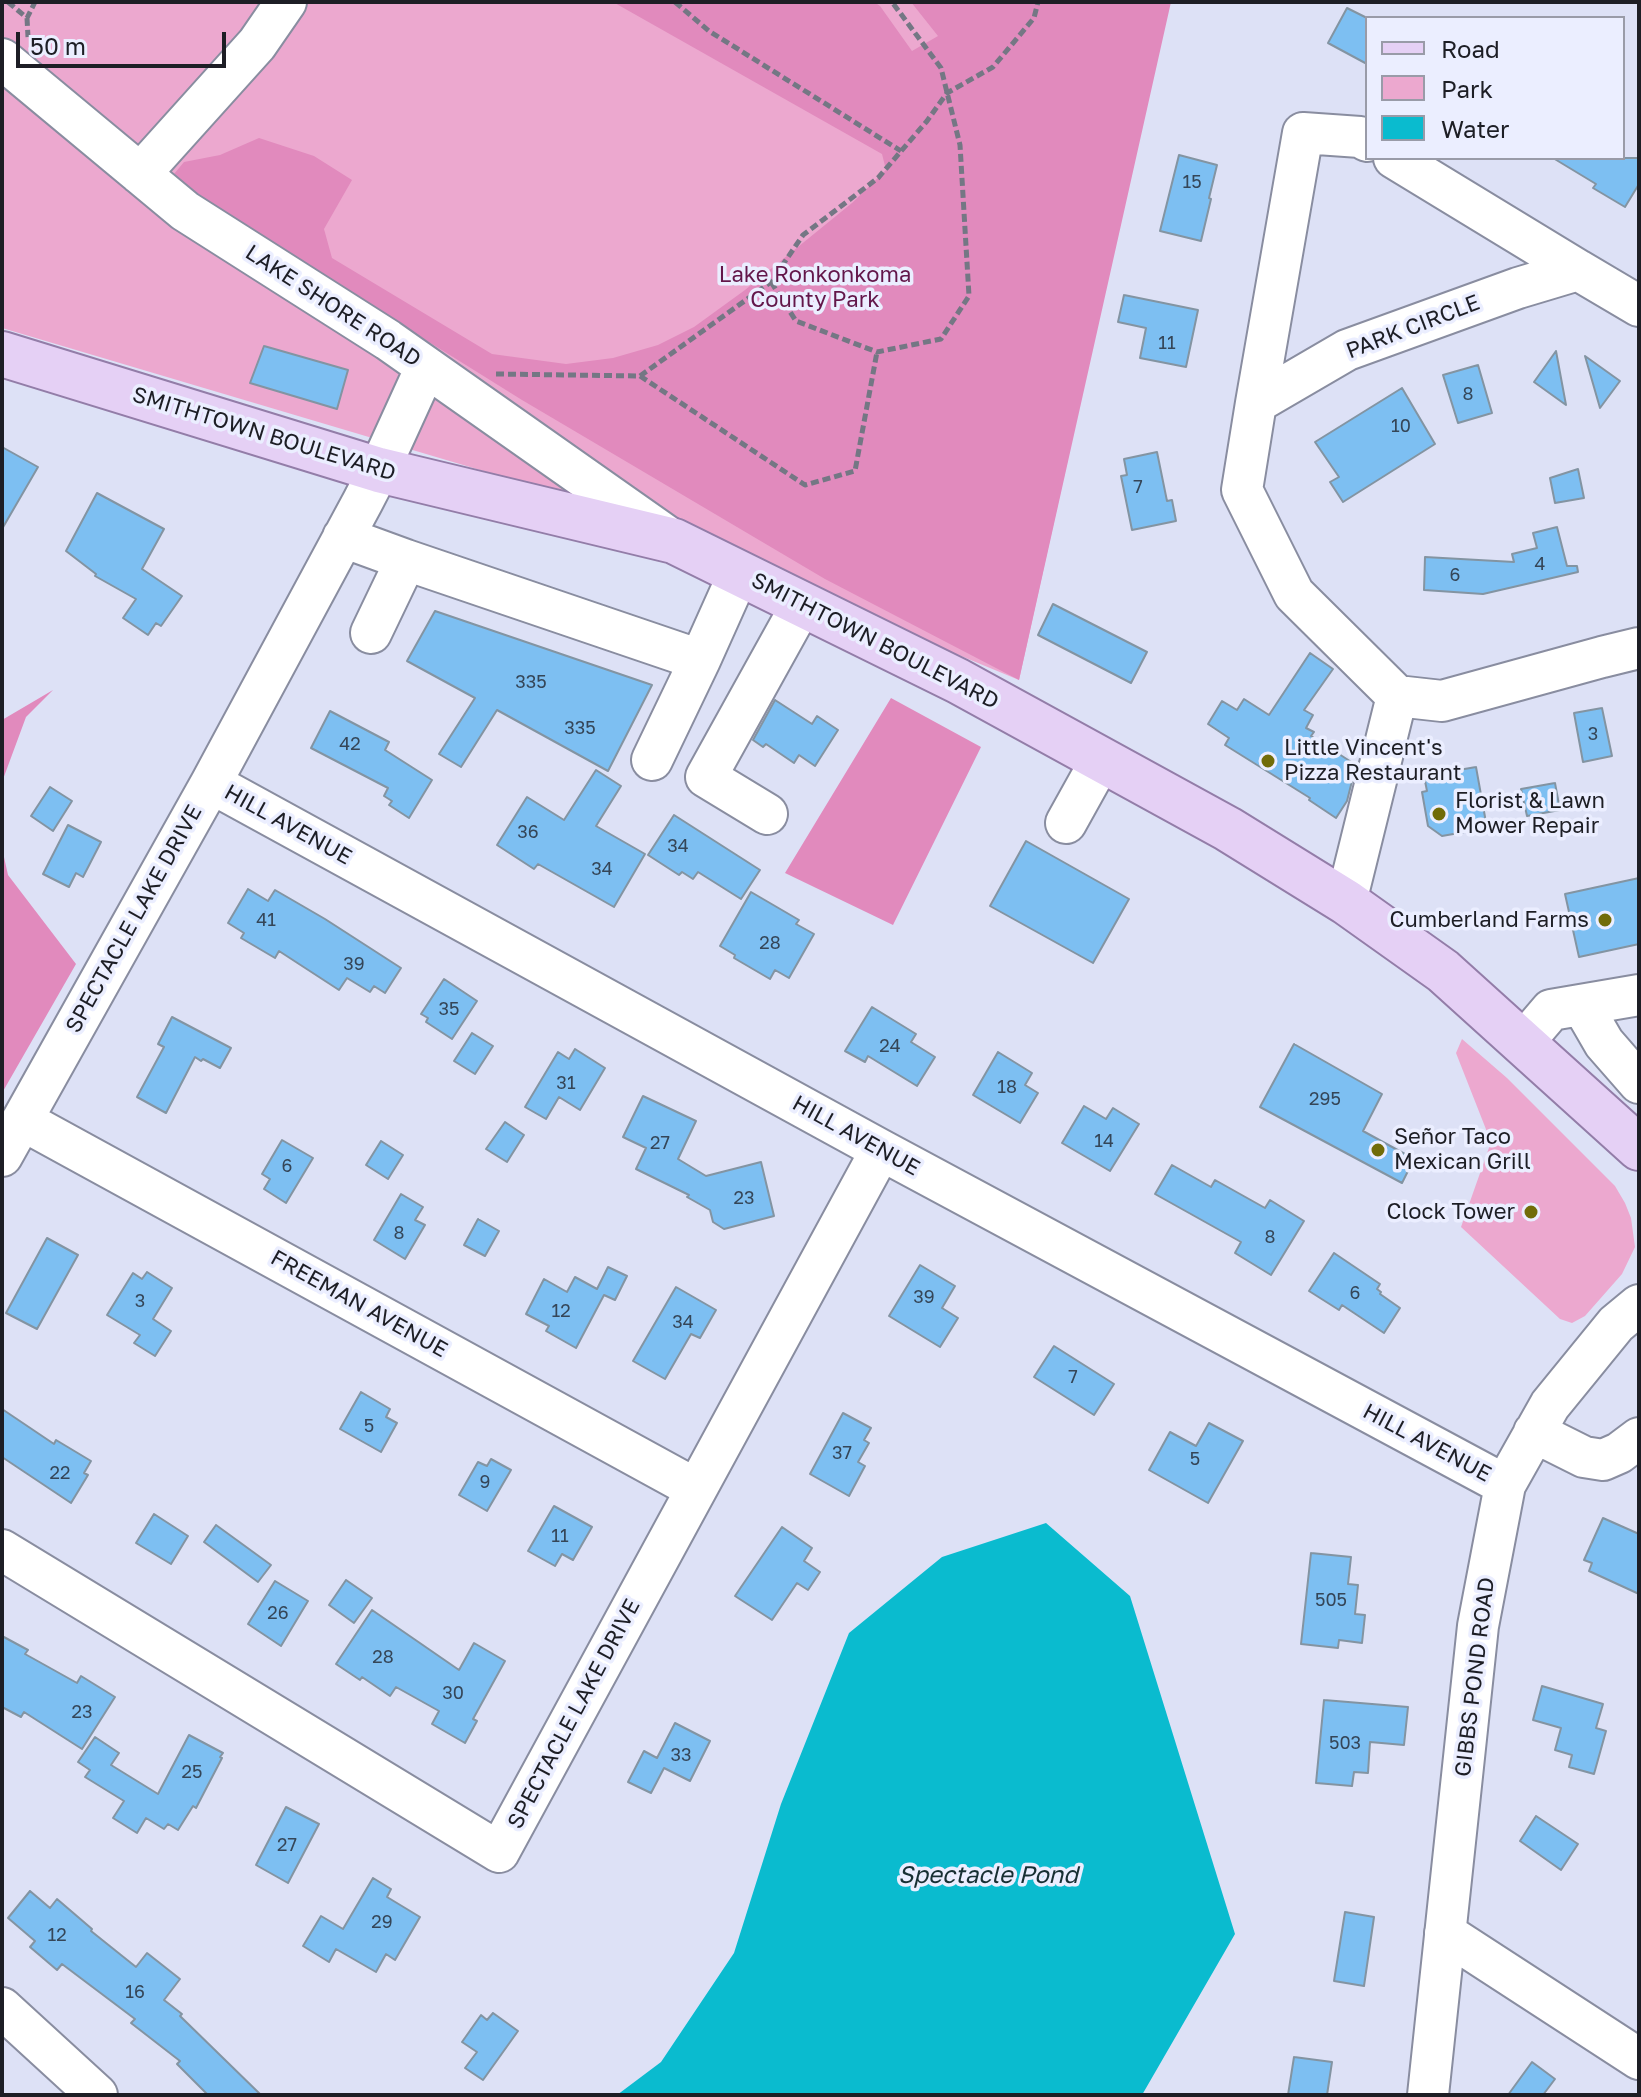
<!DOCTYPE html>
<meta charset="utf-8">
<style>
body{margin:0}
#map{position:relative;width:1641px;height:2097px;overflow:hidden;background:#dde1f6;font-family:"Golos Text",sans-serif}
canvas{display:block}
.frame{position:absolute;inset:0;border:4px solid #1d1e25;pointer-events:none}
.legend{position:absolute;left:1365px;top:16px;width:260px;height:144px;box-sizing:border-box;background:#ebeeff;border:2px solid #999ba8;margin:0;padding:10px 14px;list-style:none;font-size:24px;color:#1d1e25}
.legend li{display:flex;align-items:center;gap:16px;height:40px}
.legend b{width:40px;border:2px solid #999ba8}
.scale{position:absolute;left:16px;top:32px;width:210px;height:36px;box-sizing:border-box;border:4px solid #1d1e25;border-top:0;padding-left:10px;font-size:24px;line-height:28px;white-space:nowrap;color:#1d1e25;-webkit-text-stroke:6px #ebeeff;paint-order:stroke}
</style>
<div id="map">
<canvas width="1641" height="2097"></canvas>
<div class="frame"></div>
<ul class="legend">
<li><b style="height:10px;background:#e5d0f5"></b>Road</li>
<li><b style="height:22px;background:#eca8cf"></b>Park</li>
<li><b style="height:22px;background:#0abbcf"></b>Water</li>
</ul>
<div class="scale">50 m</div>
</div>
<script>
const context = document.querySelector('canvas').getContext('2d');
context.lineJoin = 'round';
function fill(path, color) { context.fillStyle = color; context.fill(path, 'evenodd'); }
const toPath = rows => new Path2D(rows.map(r => 'M' + r).join(''));
function strokePath(path, color, width, dash) { context.strokeStyle = color; context.lineWidth = width; context.lineCap = dash ? 'butt' : 'round'; context.setLineDash(dash || []); context.stroke(path); }
function label(font, color, halo, rows, align = 'center') {
  context.font = font + ' "Golos Text",sans-serif'; context.lineWidth = 7; context.setLineDash([]); context.textBaseline = 'middle'; context.strokeStyle = halo; context.fillStyle = color; for (const [text, x, y, turn = 0] of rows) {
    context.save(); context.translate(x, y); context.rotate((+turn || 0) * Math.PI / 180); context.textAlign = isNaN(turn) ? turn : align; if (halo) context.strokeText(text, 0, 0); context.fillText(text, 0, 0); context.restore();
  }
}
const green = toPath([
 [2,2,1169,2,1019,680,591,503,2,328],
 [1462,1039,1507,1078,1615,1186,1625,1203,1631,1218,1635,1247,1622,1274,1585,1316,1572,1323,1560,1319,1461,1227,1491,1142,1456,1053]
]);
const forest = toPath([
 [613,2,874,2,880,6,912,51,938,36,911,2,1171,2,1019,680,825,579,522,400,169,180,184,162,220,155,259,138,314,156,352,180,324,229,332,258,492,354,566,364,613,358,658,345,694,327,745,290,852,203,886,170,882,154],
 [53,690,26,717,2,782,2,720],
 [891,698,981,747,893,925,785,873],
 [2,848,8,875,76,964,2,1093]
]);
const water = toPath([
 [1046,1523,1130,1596,1235,1934,1142,2095,617,2095,661,2062,734,1953,781,1804,849,1633,942,1557]
]);
const building = toPath([
 [1347,8,1367,18,1367,64,1328,43,1347,8],
 [1179,155,1217,165,1209,198,1211,199,1201,241,1160,231,1179,155],
 [1553,158,1639,158,1639,184,1625,207,1593,188,1596,184,1553,158],
 [1124,295,1198,310,1186,367,1140,358,1146,328,1118,322,1124,295],
 [264,346,348,370,337,409,250,383,264,346],
 [1556,351,1566,405,1534,382,1556,351],
 [1585,356,1620,381,1600,408,1585,356],
 [1478,365,1492,413,1458,423,1443,375,1478,365],
 [1402,388,1435,444,1343,502,1330,482,1339,477,1315,442,1402,388],
 [2,447,38,467,2,529,2,447],
 [1157,452,1167,501,1172,500,1176,521,1132,530,1121,476,1127,475,1124,459,1157,452],
 [1578,469,1584,498,1555,503,1550,478,1578,469],
 [97,493,164,529,142,569,182,596,161,626,156,623,148,635,123,618,136,599,95,576,96,574,66,551,97,493],
 [1557,527,1567,566,1577,566,1578,572,1483,594,1424,590,1425,557,1514,562,1512,554,1537,548,1533,533,1557,527],
 [1053,604,1147,652,1131,683,1038,635,1053,604],
 [435,611,652,685,608,771,497,710,461,767,439,754,475,698,407,661,435,611],
 [1310,653,1333,669,1304,710,1313,715,1306,728,1314,732,1311,736,1356,765,1347,801,1336,818,1309,800,1310,798,1225,745,1229,738,1208,724,1222,701,1237,710,1244,699,1269,715,1310,653],
 [775,700,812,724,817,716,838,730,815,766,799,755,794,763,766,744,763,747,753,740,775,700],
 [1602,708,1612,756,1583,762,1574,713,1602,708],
 [330,711,389,742,385,750,432,780,409,818,389,805,392,801,384,796,388,788,311,748,330,711],
 [1476,767,1487,828,1442,836,1428,826,1422,792,1427,791,1424,776,1476,767],
 [596,770,621,786,596,826,645,854,614,907,538,864,534,869,497,845,527,797,564,820,596,770],
 [1555,783,1560,810,1527,816,1521,789,1555,783],
 [50,787,72,801,53,831,31,816,50,787],
 [674,815,760,870,741,899,698,872,693,879,682,872,679,875,648,855,674,815],
 [68,825,101,842,83,877,76,873,69,887,43,874,68,825],
 [1026,841,1129,899,1093,963,990,906,1026,841],
 [1639,878,1639,944,1579,957,1565,894,1639,878],
 [248,889,268,901,275,890,325,919,401,968,385,993,374,986,370,992,347,978,339,990,279,951,275,958,241,938,244,933,228,923,248,889],
 [751,892,799,920,796,924,814,934,789,978,775,970,770,979,734,958,735,955,720,946,751,892],
 [444,979,477,1001,452,1039,426,1022,428,1018,421,1014,444,979],
 [872,1007,916,1034,911,1042,935,1057,917,1086,868,1056,865,1062,845,1051,872,1007],
 [172,1017,231,1048,220,1068,203,1059,201,1061,195,1057,166,1113,137,1097,164,1047,158,1044,172,1017],
 [472,1033,493,1046,475,1074,454,1061,472,1033],
 [1294,1044,1382,1094,1363,1131,1414,1159,1402,1183,1260,1107,1294,1044],
 [575,1049,605,1068,580,1110,559,1097,546,1119,525,1107,558,1052,569,1059,575,1049],
 [998,1052,1032,1073,1025,1085,1038,1093,1020,1123,973,1095,998,1052],
 [643,1096,696,1121,678,1159,706,1176,761,1162,774,1216,724,1229,713,1222,710,1210,687,1197,689,1195,636,1169,646,1148,623,1137,643,1096],
 [1084,1106,1106,1119,1113,1108,1139,1124,1110,1171,1062,1143,1084,1106],
 [505,1122,524,1135,507,1162,486,1149,505,1122],
 [282,1140,313,1158,286,1203,264,1189,270,1179,262,1174,282,1140],
 [381,1141,403,1155,388,1179,366,1165,381,1141],
 [1172,1165,1211,1187,1215,1180,1265,1208,1270,1200,1304,1221,1271,1275,1235,1253,1241,1242,1155,1194,1172,1165],
 [401,1194,423,1207,415,1220,425,1225,405,1259,374,1240,401,1194],
 [478,1219,499,1231,485,1256,464,1245,478,1219],
 [47,1238,78,1255,37,1329,6,1313,47,1238],
 [1334,1253,1380,1284,1377,1289,1381,1292,1380,1294,1400,1308,1384,1333,1342,1305,1339,1310,1309,1291,1334,1253],
 [920,1265,955,1286,942,1308,958,1318,940,1347,889,1316,920,1265],
 [608,1267,627,1276,615,1300,604,1295,576,1348,546,1331,549,1326,526,1314,544,1279,567,1292,575,1277,597,1289,608,1267],
 [147,1272,172,1288,153,1319,171,1331,155,1356,134,1343,140,1335,107,1315,133,1273,142,1279,147,1272],
 [676,1287,716,1310,700,1338,691,1334,665,1379,633,1361,676,1287],
 [1054,1346,1114,1384,1094,1415,1034,1377,1054,1346],
 [361,1392,390,1409,386,1417,397,1423,381,1452,340,1429,361,1392],
 [2,1409,54,1444,56,1440,91,1461,84,1473,88,1475,71,1503,2,1457,2,1409],
 [843,1413,871,1428,864,1440,869,1443,858,1462,865,1466,849,1496,810,1474,843,1413],
 [1209,1423,1243,1441,1208,1503,1149,1470,1170,1432,1196,1446,1209,1423],
 [491,1459,511,1470,487,1511,459,1495,478,1462,487,1466,491,1459],
 [554,1506,592,1527,573,1560,562,1554,555,1566,528,1551,554,1506],
 [154,1514,188,1536,171,1564,136,1543,154,1514],
 [1603,1518,1639,1534,1639,1594,1589,1571,1592,1563,1584,1560,1603,1518],
 [216,1525,271,1565,258,1582,204,1542,216,1525],
 [782,1527,812,1548,804,1561,820,1572,808,1590,797,1583,772,1620,735,1596,782,1527],
 [1311,1553,1351,1557,1348,1584,1358,1585,1355,1614,1365,1615,1362,1643,1339,1640,1338,1648,1301,1644,1311,1553],
 [346,1580,372,1598,354,1623,329,1605,346,1580],
 [275,1581,308,1601,281,1646,248,1624,275,1581],
 [372,1610,459,1670,474,1643,505,1661,473,1719,477,1721,465,1743,432,1724,439,1711,396,1687,390,1696,362,1677,360,1680,336,1664,372,1610],
 [2,1636,28,1650,25,1654,77,1683,81,1676,115,1697,82,1749,24,1712,21,1717,2,1707,2,1636],
 [1542,1686,1603,1704,1596,1728,1606,1731,1594,1774,1569,1767,1572,1755,1555,1750,1561,1728,1533,1720,1542,1686],
 [1324,1700,1408,1707,1404,1745,1370,1742,1368,1773,1354,1772,1352,1786,1316,1783,1324,1700],
 [675,1723,710,1741,690,1781,664,1768,651,1793,628,1782,644,1751,657,1758,675,1723],
 [189,1735,223,1753,220,1757,222,1758,196,1808,193,1806,178,1830,168,1824,164,1829,146,1818,137,1833,113,1818,124,1801,85,1777,90,1770,78,1762,95,1737,119,1753,111,1765,158,1794,189,1735],
 [286,1807,319,1824,288,1883,256,1865,286,1807],
 [1536,1816,1578,1844,1561,1870,1520,1841,1536,1816],
 [373,1878,391,1889,387,1897,420,1917,395,1960,386,1954,376,1972,336,1949,329,1962,303,1946,321,1916,343,1929,373,1878],
 [30,1891,50,1908,57,1899,92,1929,91,1931,136,1967,147,1953,180,1979,164,2000,182,2014,180,2016,261,2095,208,2095,177,2064,180,2061,131,2023,135,2019,62,1964,57,1970,30,1947,35,1941,8,1918,30,1891],
 [1345,1912,1374,1917,1364,1986,1334,1981,1345,1912],
 [493,2013,518,2031,483,2080,465,2068,477,2052,462,2042,481,2015,487,2020,493,2013],
 [1294,2057,1332,2062,1327,2095,1288,2095,1294,2057],
 [1532,2062,1555,2079,1543,2095,1508,2095,1532,2062]
]);
const path = toPath([
 [8,2,27,18,35,2],
 [675,2,709,31,901,151],
 [27,18,28,37],
 [771,282,796,321,877,352,941,339,969,296,960,145,941,68,892,2],
 [496,374,640,376,771,282,803,235,878,178,927,121,947,93,993,67,1034,18,1038,2],
 [640,376,805,485,855,471,877,352]
]);
const minor = toPath([
 [2,59,185,211,388,340,671,539],
 [1394,158,1578,270],
 [140,174,257,44,286,2],
 [1256,403,1303,133,1360,137,1367,141],
 [343,537,406,560,700,660,739,573],
 [371,633,406,560],
 [1397,696,1294,594,1242,490,1256,403,1347,350,1518,288,1578,270,1639,306],
 [1397,696,1442,701,1602,657,1639,648],
 [652,760,700,660],
 [211,783,881,1150,1505,1485],
 [767,814,706,777,802,604],
 [1066,823,1101,760],
 [1346,902,1397,696],
 [1582,1005,1604,1043,1639,1083],
 [1522,1044,1551,1010,1639,995],
 [22,1120,696,1489],
 [2,1156,211,783,363,501,379,470,426,367],
 [1534,1432,1584,1457,1603,1460,1619,1453,1639,1438],
 [2,1550,499,1852,881,1150],
 [1445,1933,1639,2059],
 [2,2008,97,2095],
 [1428,2095,1478,1626,1505,1485,1550,1405,1616,1324,1639,1305]
]);
const major = toPath([
 [2,354,379,470,674,541,958,681,1228,829,1346,902,1443,971,1639,1148]
]);
const markers = [
 [1268,761,8,"#716c08"],
 [1439,814,8,"#716c08"],
 [1605,920,8,"#716c08"],
 [1378,1150,8,"#716c08"],
 [1531,1212,8,"#716c08"]
];
const numberNames = [
 ["15",1192,182],
 ["11",1167,343],
 ["8",1468,394],
 ["10",1401,426],
 ["7",1138,487],
 ["4",1540,564],
 ["6",1455,575],
 ["335",531,682],
 ["335",580,728],
 ["3",1593,734],
 ["42",350,744],
 ["36",528,832],
 ["34",678,846],
 ["34",602,869],
 ["41",266,920],
 ["28",770,943],
 ["39",354,964],
 ["35",449,1009],
 ["24",890,1046],
 ["31",566,1083],
 ["18",1007,1087],
 ["295",1325,1099],
 ["14",1104,1141],
 ["27",660,1143],
 ["6",287,1166],
 ["23",744,1198],
 ["8",399,1233],
 ["8",1270,1237],
 ["6",1355,1293],
 ["39",924,1297],
 ["3",140,1301],
 ["12",561,1311],
 ["34",683,1322],
 ["7",1073,1377],
 ["5",369,1426],
 ["37",842,1453],
 ["5",1195,1459],
 ["22",60,1473],
 ["9",485,1482],
 ["11",560,1536],
 ["505",1331,1600],
 ["26",278,1613],
 ["28",383,1657],
 ["30",453,1693],
 ["23",82,1712],
 ["503",1345,1743],
 ["33",681,1755],
 ["25",192,1772],
 ["27",287,1845],
 ["29",382,1922],
 ["12",57,1935],
 ["16",135,1992]
];
const parkNames = [
 ["Lake Ronkonkoma",815,275],
 ["County Park",815,300]
];
const streetNames = [
 ["LAKE SHORE ROAD",333,306,33],
 ["PARK CIRCLE",1413,327,-21],
 ["SMITHTOWN BOULEVARD",264,434,17],
 ["SMITHTOWN BOULEVARD",875,641,27],
 ["HILL AVENUE",288,825,29],
 ["SPECTACLE LAKE DRIVE",134,919,-61],
 ["HILL AVENUE",856,1136,29],
 ["FREEMAN AVENUE",359,1304,29],
 ["HILL AVENUE",1427,1443,28],
 ["GIBBS POND ROAD",1475,1677,-83],
 ["SPECTACLE LAKE DRIVE",574,1714,-62]
];
const poiNames = [
 ["Little Vincent's",1284,748],
 ["Pizza Restaurant",1284,773],
 ["Florist & Lawn",1455,801],
 ["Mower Repair",1455,826],
 ["Cumberland Farms",1589,920,"right"],
 ["Señor Taco",1394,1137],
 ["Mexican Grill",1394,1162],
 ["Clock Tower",1515,1212,"right"]
];
const waterNames = [
 ["Spectacle Pond",988,1875]
];
fill(green, '#eca8cf');
fill(forest, '#e18abd');
fill(water, '#0abbcf');
fill(building, '#7dbff2');
strokePath(building, '#8394a2', 2);
strokePath(minor, '#898da0', 44);
strokePath(major, '#937da8', 48);
strokePath(path, '#747784', 5, [8, 4]);
strokePath(minor, '#fff', 40);
strokePath(major, '#e5d0f5', 44);
for (const [x, y, r, color] of markers) { const dot = new Path2D(); dot.arc(x, y, r, 0, 2 * Math.PI); context.fillStyle = color; context.fill(dot); strokePath(dot, '#ebeeff', 3); }
label('18px', '#354658', null, numberNames);
label('22px', '#63164a', '#ebeeff', parkNames);
label('22px', '#1d1e25', '#ebeeff', streetNames);
label('22px', '#1d1e25', '#ebeeff', poiNames, 'left');
label('italic 24px', '#172f33', '#ebeeff', waterNames);
</script>
